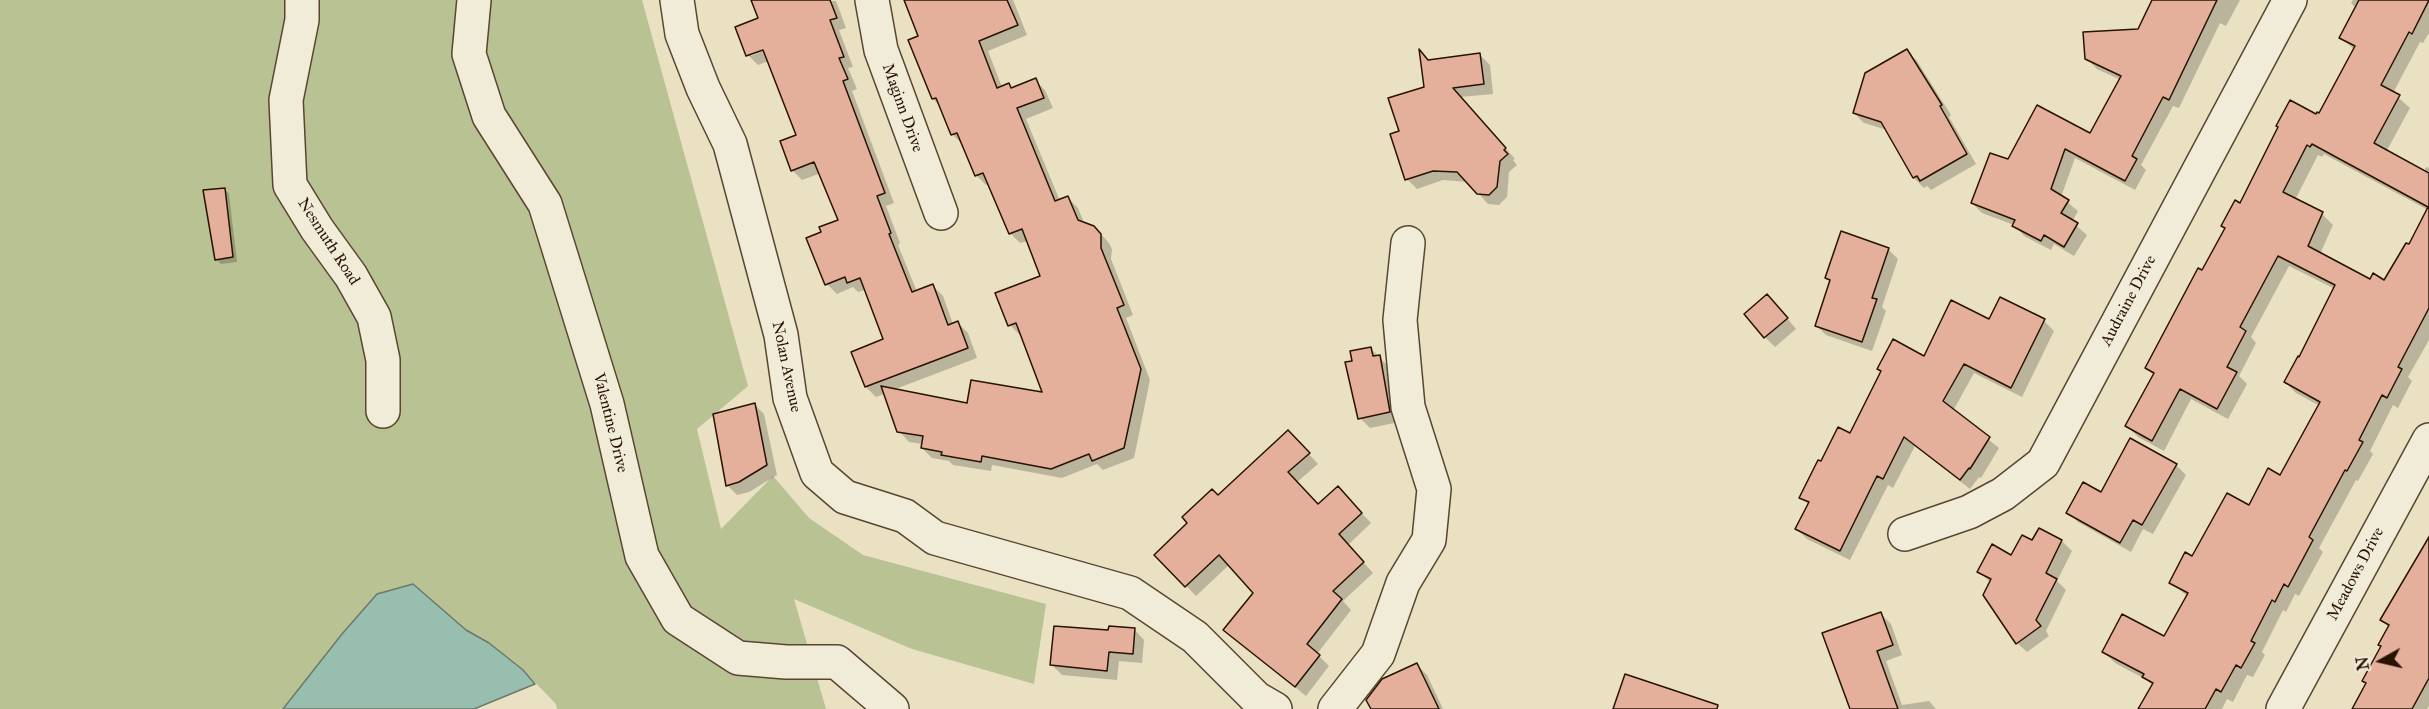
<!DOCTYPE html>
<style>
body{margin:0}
#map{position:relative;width:2429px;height:709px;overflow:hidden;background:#eae1c3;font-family:"IM FELL Great Primer",serif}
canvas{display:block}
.north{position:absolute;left:2351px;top:631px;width:60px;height:60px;-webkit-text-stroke:4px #f1ecd8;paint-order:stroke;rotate:262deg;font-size:16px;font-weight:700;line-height:24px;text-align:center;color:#281200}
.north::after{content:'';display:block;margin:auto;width:21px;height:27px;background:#281200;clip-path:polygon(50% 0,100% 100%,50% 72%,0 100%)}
</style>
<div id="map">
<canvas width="2429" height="709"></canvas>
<div class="north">N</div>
</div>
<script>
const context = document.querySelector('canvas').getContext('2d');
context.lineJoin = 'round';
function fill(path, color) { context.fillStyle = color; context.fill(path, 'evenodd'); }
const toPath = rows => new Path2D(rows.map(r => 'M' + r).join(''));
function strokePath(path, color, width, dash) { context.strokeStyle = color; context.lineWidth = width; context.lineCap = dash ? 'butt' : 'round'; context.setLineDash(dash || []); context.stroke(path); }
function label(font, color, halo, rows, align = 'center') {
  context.font = font + ' "IM FELL Great Primer",serif'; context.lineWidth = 4.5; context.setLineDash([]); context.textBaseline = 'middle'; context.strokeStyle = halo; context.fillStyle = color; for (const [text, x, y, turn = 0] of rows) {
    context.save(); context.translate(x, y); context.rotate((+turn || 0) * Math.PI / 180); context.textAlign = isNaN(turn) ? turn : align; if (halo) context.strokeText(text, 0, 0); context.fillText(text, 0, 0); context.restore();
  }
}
const green = toPath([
 [0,0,642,0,748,386,697,429,721,529,773,476,809,518,863,555,1046,604,1034,684,912,649,794,599,826,709,557,709,556,704,523,670,489,643,466,630,377,594,342,634,283,709,0,709]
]);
const water = toPath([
 [413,584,466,630,489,643,523,670,535,684,474,709,283,709,342,634,377,594,413,584]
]);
const shadow = toPath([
 [753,0,836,1,846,28,839,30,853,67,848,68,857,89,852,91,894,203,886,206,900,243,898,245,917,292,933,286,943,296,953,324,958,323,968,333,977,358,893,390,969,405,1045,394,1022,334,1020,335,1010,325,1042,276,1028,241,1020,243,1010,233,989,184,986,185,976,175,962,144,952,134,941,107,933,99,911,0,1013,0,1027,35,988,51,1002,87,1008,85,1012,89,1035,80,1045,90,1053,108,1026,119,1060,201,1068,198,1078,208,1085,225,1099,232,1109,243,1112,249,1111,259,1133,315,1126,318,1150,380,1134,458,1103,470,1097,464,1062,478,992,465,991,471,953,465,949,461,932,458,922,448,923,444,909,442,899,431,884,394,876,397,866,387,885,340,865,290,858,292,853,287,837,294,827,284,823,233,840,221,821,173,802,180,792,170,798,136,769,61,758,65,748,55,760,19],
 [769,46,771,48,751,56,751,53],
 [2154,0,2240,0,2226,26,2220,23,2179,108,2173,106,2141,165,2146,170,2135,190,2075,158,2061,197,2078,211,2072,222,2087,235,2074,256,2054,244,2051,250,2024,236,2014,225,1982,213,1972,203,2009,161,2091,135,2121,80,2097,69,2086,58,2139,31],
 [2353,0,2429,0,2429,33,2423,43,2420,42,2393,93,2410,108,2386,152,2424,172,2426,167,2429,168,2429,340,2408,377,2412,381,2398,408,2393,405,2370,451,2373,454,2358,481,2356,480,2319,548,2323,552,2299,596,2295,594,2286,612,2283,610,2262,652,2265,655,2253,677,2247,675,2233,702,2227,699,2222,709,2140,709,2153,686,2147,680,2115,663,2104,652,2165,638,2187,596,2171,582,2192,558,2281,477,2320,406,2296,393,2285,382,2300,359,2335,289,2289,266,2251,337,2256,343,2239,376,2247,384,2228,419,2191,399,2164,451,2138,437,2127,426,2154,375,2146,367,2240,205,2320,116,2355,50,2341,38,2356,8,2351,3],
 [2324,154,2428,210,2409,246,2385,282,2371,281,2320,254,2333,225,2322,214,2295,200,2318,155,2322,157],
 [1907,51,1917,61,1951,115,1949,117,1976,164,1931,190,1927,186,1924,188,1914,178,1887,130,1864,123,1854,113],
 [1480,55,1490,65,1493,94,1461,97,1515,159,1513,160,1517,165,1509,172,1507,197,1499,205,1488,204,1468,182,1443,180,1417,189,1407,179,1401,132,1425,88,1429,61],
 [225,189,229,194,237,262,221,264,216,259],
 [1888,249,1898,259,1882,307,1886,311,1872,351,1826,335,1816,325,1831,282,1826,278],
 [2000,299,2044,321,2054,331,2022,397,1974,373,1953,411,1999,448,1981,478,1979,477,1970,489,1915,446,1893,488,1888,485,1850,560,1807,539,1797,529,1809,505,1801,497,1822,463,1924,358,1990,321],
 [1777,306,1796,329,1775,347,1765,337],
 [1370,348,1389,367,1399,422,1370,428,1360,418,1354,362],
 [754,404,764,414,777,475,749,492,737,495,727,485],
 [1298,442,1318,464,1296,483,1318,506,1347,498,1371,523,1348,545,1373,573,1343,601,1351,610,1317,654,1329,666,1306,696,1225,630,1255,593,1229,565,1196,596,1156,555,1218,497],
 [2176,465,2186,475,2153,534,2143,529,2131,552,2078,522,2068,512,2102,494],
 [2039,530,2062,541,2072,551,2057,581,2066,590,2046,631,2049,636,2027,652,2017,643,1991,583,1979,572,2012,557,2033,542],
 [2429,534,2429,706,2427,709,2354,709,2367,683,2389,627,2382,620,2427,544,2425,542],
 [1881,614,1891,624,1902,655,1886,661,1902,705,1929,701,1936,709,1851,709],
 [1134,629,1144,640,1142,663,1119,661,1117,680,1062,675,1052,665,1110,632],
 [1417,665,1427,675,1443,709,1372,709]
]);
const building = toPath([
 [751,0,830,0,837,18,830,20,844,57,839,58,848,79,843,81,885,193,877,196,891,233,889,234,912,292,933,284,948,325,958,321,968,348,865,387,851,352,883,339,860,278,847,283,845,277,825,285,806,238,821,232,819,227,838,220,814,162,791,171,780,141,796,135,763,50,746,56,735,27,758,18,751,0],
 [904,0,1007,0,1018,25,979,41,997,88,1009,83,1011,88,1036,78,1044,98,1017,108,1055,201,1068,196,1078,220,1094,226,1101,234,1101,248,1124,305,1117,308,1141,369,1124,448,1092,461,1089,454,1051,469,982,456,981,462,941,455,942,452,921,448,923,436,897,432,881,386,967,403,971,380,1042,392,1016,323,1008,326,995,293,1040,276,1022,229,1009,234,983,173,975,176,957,133,951,135,936,98,932,99,908,40,918,36,904,0],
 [2152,0,2217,0,2169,100,2163,97,2132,156,2137,159,2125,181,2065,149,2051,189,2069,200,2061,213,2078,223,2064,247,2044,235,2041,241,2012,226,2015,220,1971,203,1990,153,2008,159,2037,105,2090,133,2121,76,2085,59,2083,32,2138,29,2152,0],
 [2359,0,2429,0,2412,34,2409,32,2381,85,2400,95,2374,143,2429,173,2429,308,2398,367,2402,369,2387,398,2382,395,2359,440,2363,442,2347,471,2345,470,2309,537,2313,540,2288,587,2284,584,2275,602,2272,600,2251,641,2255,643,2241,668,2236,665,2221,692,2216,689,2205,709,2138,709,2153,683,2142,677,2144,674,2102,652,2122,614,2164,636,2188,593,2169,583,2185,552,2192,556,2227,493,2249,505,2268,468,2280,475,2320,402,2284,382,2298,356,2299,357,2335,285,2278,256,2240,327,2246,331,2227,367,2237,372,2217,409,2180,389,2152,441,2125,426,2154,373,2145,368,2198,268,2202,270,2225,228,2221,226,2235,200,2240,203,2278,127,2276,126,2290,100,2316,114,2317,112,2319,113,2355,46,2339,38,2359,0],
 [2312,144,2428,207,2409,244,2406,243,2384,280,2373,273,2370,279,2308,246,2323,212,2283,192,2307,145,2310,147,2312,144],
 [1419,49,1428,60,1480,53,1484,84,1453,88,1506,148,1504,150,1508,154,1500,161,1497,187,1489,195,1477,194,1457,172,1433,171,1405,180,1390,134,1399,131,1388,98,1424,87,1419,49],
 [1907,49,1942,105,1940,106,1967,154,1920,181,1917,176,1913,178,1881,122,1853,113,1865,73,1907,49],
 [225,188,233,257,215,260,203,190,225,188],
 [1841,231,1889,248,1872,298,1877,299,1862,342,1815,326,1830,280,1825,278,1841,231],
 [1767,294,1788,318,1764,338,1744,314,1767,294],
 [2000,297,2045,319,2011,388,1964,364,1943,401,1990,437,1970,469,1969,468,1960,480,1904,437,1883,479,1877,476,1840,551,1795,529,1809,502,1799,498,1818,460,1821,461,1838,427,1850,433,1881,371,1877,369,1893,339,1924,356,1951,300,1989,319,2000,297],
 [1371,347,1373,356,1380,355,1390,412,1358,419,1345,362,1352,361,1350,351,1371,347],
 [755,403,767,465,739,482,726,486,713,414,755,403],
 [1288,430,1310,453,1288,472,1318,504,1338,486,1362,513,1339,534,1364,562,1333,591,1342,599,1307,644,1320,655,1295,687,1223,630,1253,593,1219,555,1185,587,1154,555,1187,523,1182,517,1212,489,1218,495,1288,430],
 [2130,438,2177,464,2142,525,2133,520,2120,543,2066,513,2083,482,2101,492,2130,438],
 [2039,528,2062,540,2046,573,2057,579,2036,620,2041,626,2016,644,1983,595,1991,579,1977,572,1992,544,2011,555,2022,535,2032,540,2039,528],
 [2429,537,2429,678,2412,709,2352,709,2366,683,2362,681,2381,646,2378,645,2389,625,2380,620,2429,537],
 [1881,612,1893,645,1877,651,1898,709,1850,709,1822,633,1881,612],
 [1054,626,1108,630,1109,626,1135,628,1133,654,1109,652,1107,671,1050,665,1054,626],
 [1417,663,1439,709,1371,709,1366,700,1382,679,1417,663],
 [1625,674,1718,705,1717,709,1613,709,1625,674]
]);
const minor = toPath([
 [302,0,302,20,286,100,290,185,317,229,351,276,374,317,383,360,383,411],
 [474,0,469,54,489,116,545,204,607,404,642,556,678,619,738,658,786,662,837,662,892,709],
 [677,0,682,34,703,88,730,144,781,335,790,398,817,473,845,497,905,516,935,538,1130,593,1195,637,1256,698,1275,709],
 [872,0,881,50,941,213],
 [1905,534,1969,512,2003,494,2043,463,2290,0],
 [1335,709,1378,654,1403,583,1429,540,1434,489,1408,407,1400,320,1408,243],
 [2283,709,2429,440]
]);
const streetNames = [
 ["Maginn Drive",902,108,70],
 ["Nesmuth Road",328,242,57],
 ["Audraine Drive",2129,301,-62],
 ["Nolan Avenue",786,367,78],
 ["Valentine Drive",610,423,76],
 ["Meadows Drive",2356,574,-62]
];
fill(green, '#b8c293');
fill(water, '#98beb0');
strokePath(water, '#6b796a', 1.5);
fill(shadow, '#0003');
fill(building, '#e4b09c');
strokePath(building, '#281200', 1.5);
strokePath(minor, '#584631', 36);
strokePath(minor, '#f1ecd8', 33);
label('16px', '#281200', '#f1ecd8', streetNames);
</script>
